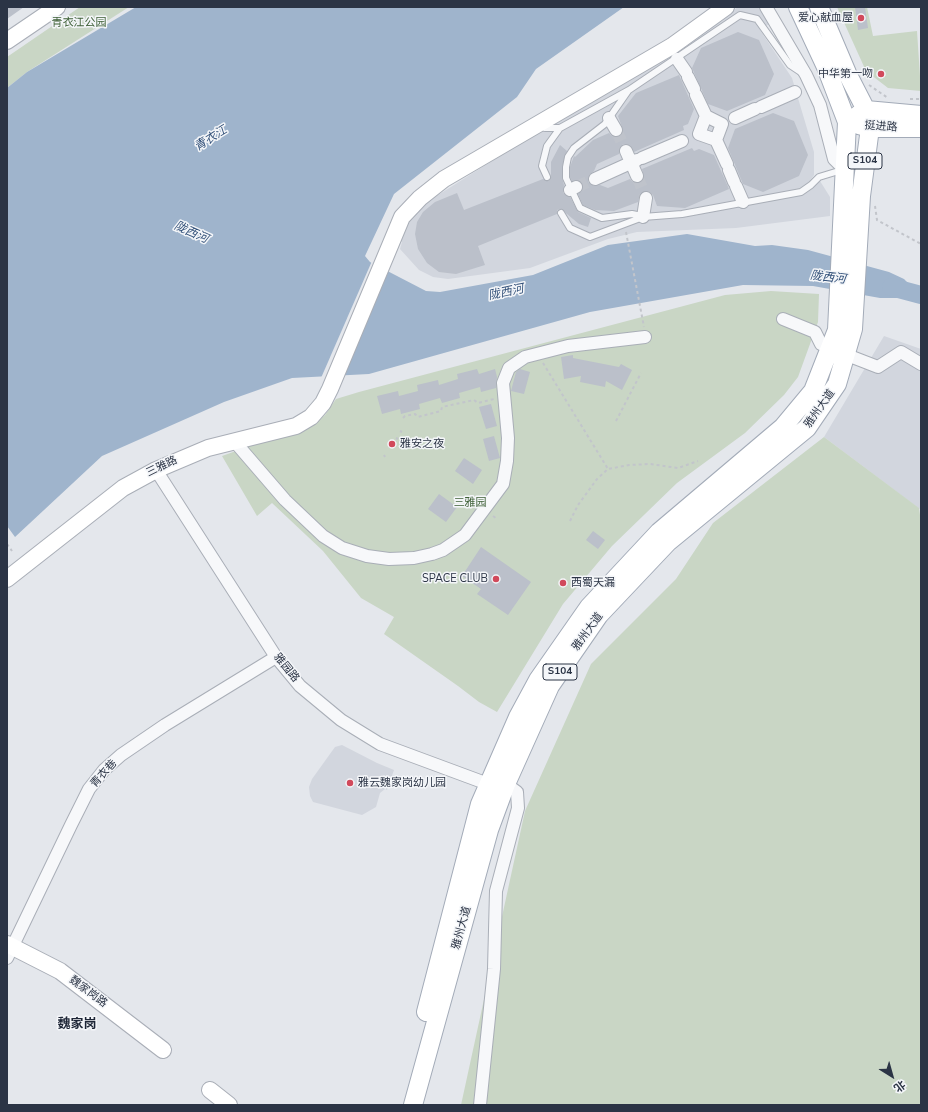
<!DOCTYPE html>
<meta charset="utf-8">
<style>
body{margin:0}
#map{position:relative;width:928px;height:1112px;overflow:hidden;background:#e4e7ec;font-family:"Nunito Sans","Noto Sans SC",sans-serif}
canvas{display:block}
.frame{position:absolute;inset:0;border:8px solid #2b3445;pointer-events:none}
.north{position:absolute;left:872px;top:1056px;width:40px;height:40px;-webkit-text-stroke:3px #f4f6f9;paint-order:stroke;rotate:143deg;font-size:11px;font-weight:700;line-height:16px;text-align:center;color:#2b3445}
.north::after{content:'';display:block;margin:auto;width:14px;height:18px;background:#2b3445;clip-path:polygon(50% 0,100% 100%,50% 72%,0 100%)}
</style>
<div id="map">
<canvas width="928" height="1112"></canvas>
<div class="frame"></div>
<div class="north">北</div>
</div>
<script>
const context = document.querySelector('canvas').getContext('2d');
context.lineJoin = 'round';
function fill(path, color) { context.fillStyle = color; context.fill(path, 'evenodd'); }
const toPath = rows => new Path2D(rows.map(r => 'M' + r).join(''));
function strokePath(path, color, width, dash) { context.strokeStyle = color; context.lineWidth = width; context.lineCap = dash ? 'butt' : 'round'; context.setLineDash(dash || []); context.stroke(path); }
function label(font, color, halo, rows, align = 'center') {
  context.font = font + ' "Nunito Sans","Noto Sans SC",sans-serif'; context.lineWidth = 3; context.setLineDash([]); context.textBaseline = 'middle'; context.strokeStyle = halo; context.fillStyle = color; for (const [text, x, y, turn = 0] of rows) {
    context.save(); context.translate(x, y); context.rotate((+turn || 0) * Math.PI / 180); context.textAlign = isNaN(turn) ? turn : align; if (halo) context.strokeText(text, 0, 0); context.fillText(text, 0, 0); context.restore();
  }
}
const built = toPath([
 [738,7,758,7,769,24,760,30,792,78,814,152,814,175,809,182,814,187,820,181,830,197,830,216,736,228,637,232,608,239,530,268,448,279,433,277,419,270,400,249,402,242,398,241,409,219,436,192,438,195,551,124,642,73],
 [884,336,921,349,921,510,824,437],
 [342,745,377,763,394,770,387,790,385,789,380,793,376,807,362,815,313,802,310,796,309,787,312,779,335,747]
]);
const green = toPath([
 [80,7,129,7,27,72,7,88,7,57],
 [837,7,867,7,873,36,917,31,921,91,888,88,866,71],
 [771,291,819,294,818,322,798,377,784,395,745,433,677,483,612,546,563,604,497,712,479,702,458,686,384,634,394,617,361,598,323,551,272,503,257,516,222,456,250,446,303,432,325,415,336,399,359,392,725,295],
 [824,437,919,508,921,522,921,1105,461,1105,525,811,591,664,676,579,713,523]
]);
const water = toPath([
 [136,7,624,7,536,69,517,97,394,194,365,256,370,262,426,291,440,292,533,275,608,245,687,234,755,246,772,245,808,250,889,272,904,279,917,292,899,298,880,298,813,286,743,285,590,312,369,374,292,378,224,402,102,456,15,537,7,526,7,88,27,72]
]);
const pier = toPath([
 [372,261,389,270,343,377,321,378]
]);
const river = toPath([
 [891,287,921,295]
]);
const building = toPath([
 [7,7,24,7,7,19],
 [855,7,865,7,868,28,858,30],
 [738,32,759,40,774,74,765,95,727,111,708,104,692,68,701,48],
 [679,75,694,109,688,124,683,126,684,130,634,152,630,145,623,144,619,150,619,154,597,164,594,171,589,175,588,182,594,186,600,185,608,188,630,179,633,182,640,183,644,177,642,169,692,148,694,151,699,149,714,155,729,189,685,208,657,206,653,195,647,191,640,194,638,202,614,211,595,210,583,205,578,194,582,191,583,184,577,180,572,181,570,177,570,167,574,156,575,157,593,140,609,133,613,137,620,136,623,130,618,116,636,93],
 [773,113,794,121,808,155,799,176,763,192,743,184,728,148,735,129],
 [560,145,567,151,562,167,562,178,564,185,563,193,570,197,578,212,591,218,588,227,579,224,561,209,557,210,557,214,478,246,485,265,456,274,439,272,427,263,418,249,415,234,417,222,423,212,435,202,457,193,464,210,543,179,548,181,551,178,551,162],
 [573,355,573,358,619,367,621,364,632,370,622,390,606,381,605,387,580,382,581,376,564,379,561,357],
 [477,369,479,374,495,369,497,377,496,388,481,392,480,387,459,393,460,398,442,403,440,398,419,404,420,409,401,414,400,409,382,414,377,396,398,391,399,396,418,391,417,385,438,380,439,385,458,379,457,374],
 [520,369,530,372,524,394,511,391,516,372],
 [491,404,497,426,486,429,479,407],
 [494,436,500,458,489,461,483,439],
 [464,458,482,470,473,484,455,471],
 [439,494,457,507,446,522,428,509],
 [593,531,605,540,598,549,586,540],
 [481,547,531,582,508,615,477,594,481,589,462,576]
]);
const streetTunnel = toPath([
 [616,130,626,151],
 [637,176,646,198],
 [576,187,595,179]
]);
const path = toPath([
 [869,85,888,98],
 [910,99,921,99],
 [875,206,877,220,921,244],
 [626,232,644,327],
 [543,363,608,469],
 [403,418,405,416,415,414,418,417,441,411,442,407,474,400,478,403,494,399],
 [616,421,641,373],
 [400,431,402,432],
 [396,438,398,439],
 [384,455,385,457],
 [493,516,497,519],
 [570,521,578,505,597,479,608,469,629,465,650,464,678,468,698,461],
 [7,544,12,551]
]);
const lane = toPath([
 [628,91,605,124,574,148,568,157,566,167,566,178,580,208,602,218,632,214,642,216],
 [541,126,545,128,560,128,629,90,740,15,757,19,790,65,802,73],
 [547,177,542,166,547,146,560,128],
 [561,213,570,228,590,237,643,217,682,214,801,192,811,185,819,177,842,170]
]);
const street = toPath([
 [766,7,806,75,820,105,834,159,844,169],
 [677,59,686,72],
 [688,77,694,89],
 [696,95,706,116,722,124,716,140,699,134,706,116],
 [761,107,795,92],
 [609,118,616,130],
 [735,118,755,109],
 [716,140,727,164],
 [626,151,637,176],
 [642,158,682,141],
 [729,170,734,182],
 [595,179,637,160],
 [736,186,743,202],
 [570,190,576,187],
 [643,217,646,198],
 [783,319,815,332,821,344,830,348],
 [847,355,878,367,901,352,921,364],
 [235,442,285,500,323,536,342,548,367,556,389,559,414,558,432,554,443,550,465,535,503,484,507,461,508,438,503,383,509,368,525,357,568,346,645,337],
 [156,470,276,657,300,686,341,720,380,744,488,784],
 [7,958,71,825,89,789,104,770,121,755,165,725,276,657],
 [480,1105,494,969,496,891,518,808,517,792,506,784]
]);
const secondary = toPath([
 [7,41,57,7],
 [7,579,123,488,156,470,208,448,296,426,311,417,323,403,330,389,402,217,420,198,444,179,672,46,726,7],
 [7,944,60,971,163,1050],
 [210,1090,229,1105]
]);
const primary = toPath([
 [858,115,866,110,921,115],
 [859,125,870,128,921,128],
 [426,1012,480,804,518,717,538,680,589,607,659,532,783,427,813,391,837,330,847,122,826,67,798,7],
 [413,1105,489,830,506,784,550,686,599,615,668,542,807,428,837,384,853,329,861,196,870,128,866,110,847,73,819,7]
]);
const markers = [
 [861,18,4,"#d1495b"],
 [881,74,4,"#d1495b"],
 [392,444,4,"#d1495b"],
 [496,579,4,"#d1495b"],
 [563,583,4,"#d1495b"],
 [350,783,4,"#d1495b"]
];
const shields = [
 [865,161,34],
 [560,672,34]
];
const shieldNames = [
 ["S104",865,161],
 ["S104",560,672]
];
const poiNames = [
 ["爱心献血屋",853,18],
 ["中华第一吻",873,74],
 ["雅安之夜",400,444,"left"],
 ["SPACE CLUB",488,579],
 ["西蜀天漏",571,583,"left"],
 ["雅云魏家岗幼儿园",358,783,"left"]
];
const parkNames = [
 ["青衣江公园",79,23],
 ["三雅园",470,503]
];
const streetNames = [
 ["挺进路",881,127,4],
 ["雅州大道",820,409,-55],
 ["三雅路",162,467,-26],
 ["雅州大道",588,632,-54],
 ["雅园路",286,668,51],
 ["青衣巷",104,774,-48],
 ["雅州大道",462,928,-75],
 ["魏家岗路",88,992,37]
];
const waterNames = [
 ["青衣江",211,139,-32],
 ["陇西河",191,233,24],
 ["陇西河",828,278,7],
 ["陇西河",506,293,-12]
];
const quarterNames = [
 ["魏家岗",77,1025]
];
fill(built, '#d2d6de');
fill(green, '#c9d6c5');
fill(water, '#9fb4cc');
fill(pier, '#e4e7ec');
strokePath(river, '#9fb4cc', 18);
fill(building, '#bbc0ca');
strokePath(streetTunnel, '#bfc3cb', 12, [12, 6]);
strokePath(lane, '#a9aeb7', 8);
strokePath(street, '#a9aeb7', 14);
strokePath(secondary, '#a9aeb7', 18);
strokePath(primary, '#a3abb8', 20);
strokePath(path, '#c2c5cb', 2, [3, 3]);
strokePath(lane, '#f7f8fa', 6);
strokePath(street, '#f7f8fa', 12);
strokePath(secondary, '#fff', 16);
strokePath(primary, '#fff', 18);
for (const [x, y, r, color] of markers) { const dot = new Path2D(); dot.arc(x, y, r, 0, 2 * Math.PI); context.fillStyle = color; context.fill(dot); strokePath(dot, '#f4f6f9', 1.5); }
for (const [x, y, w] of shields) { const box = new Path2D(); box.roundRect(x - w / 2, y - 8, w, 16, 3); context.fillStyle = '#f4f6f9'; context.fill(box); strokePath(box, '#2b3445', 1); }
label('bold 10px', '#2b3445', null, shieldNames);
label('11px', '#2b3445', '#f4f6f9', poiNames, 'right');
label('11px', '#3f6138', '#f4f6f9', parkNames);
label('11px', '#2b3445', '#f4f6f9', streetNames);
label('italic 12px', '#34527a', '#f4f6f9', waterNames);
label('bold 13px', '#1d2536', '#f4f6f9', quarterNames);
</script>
